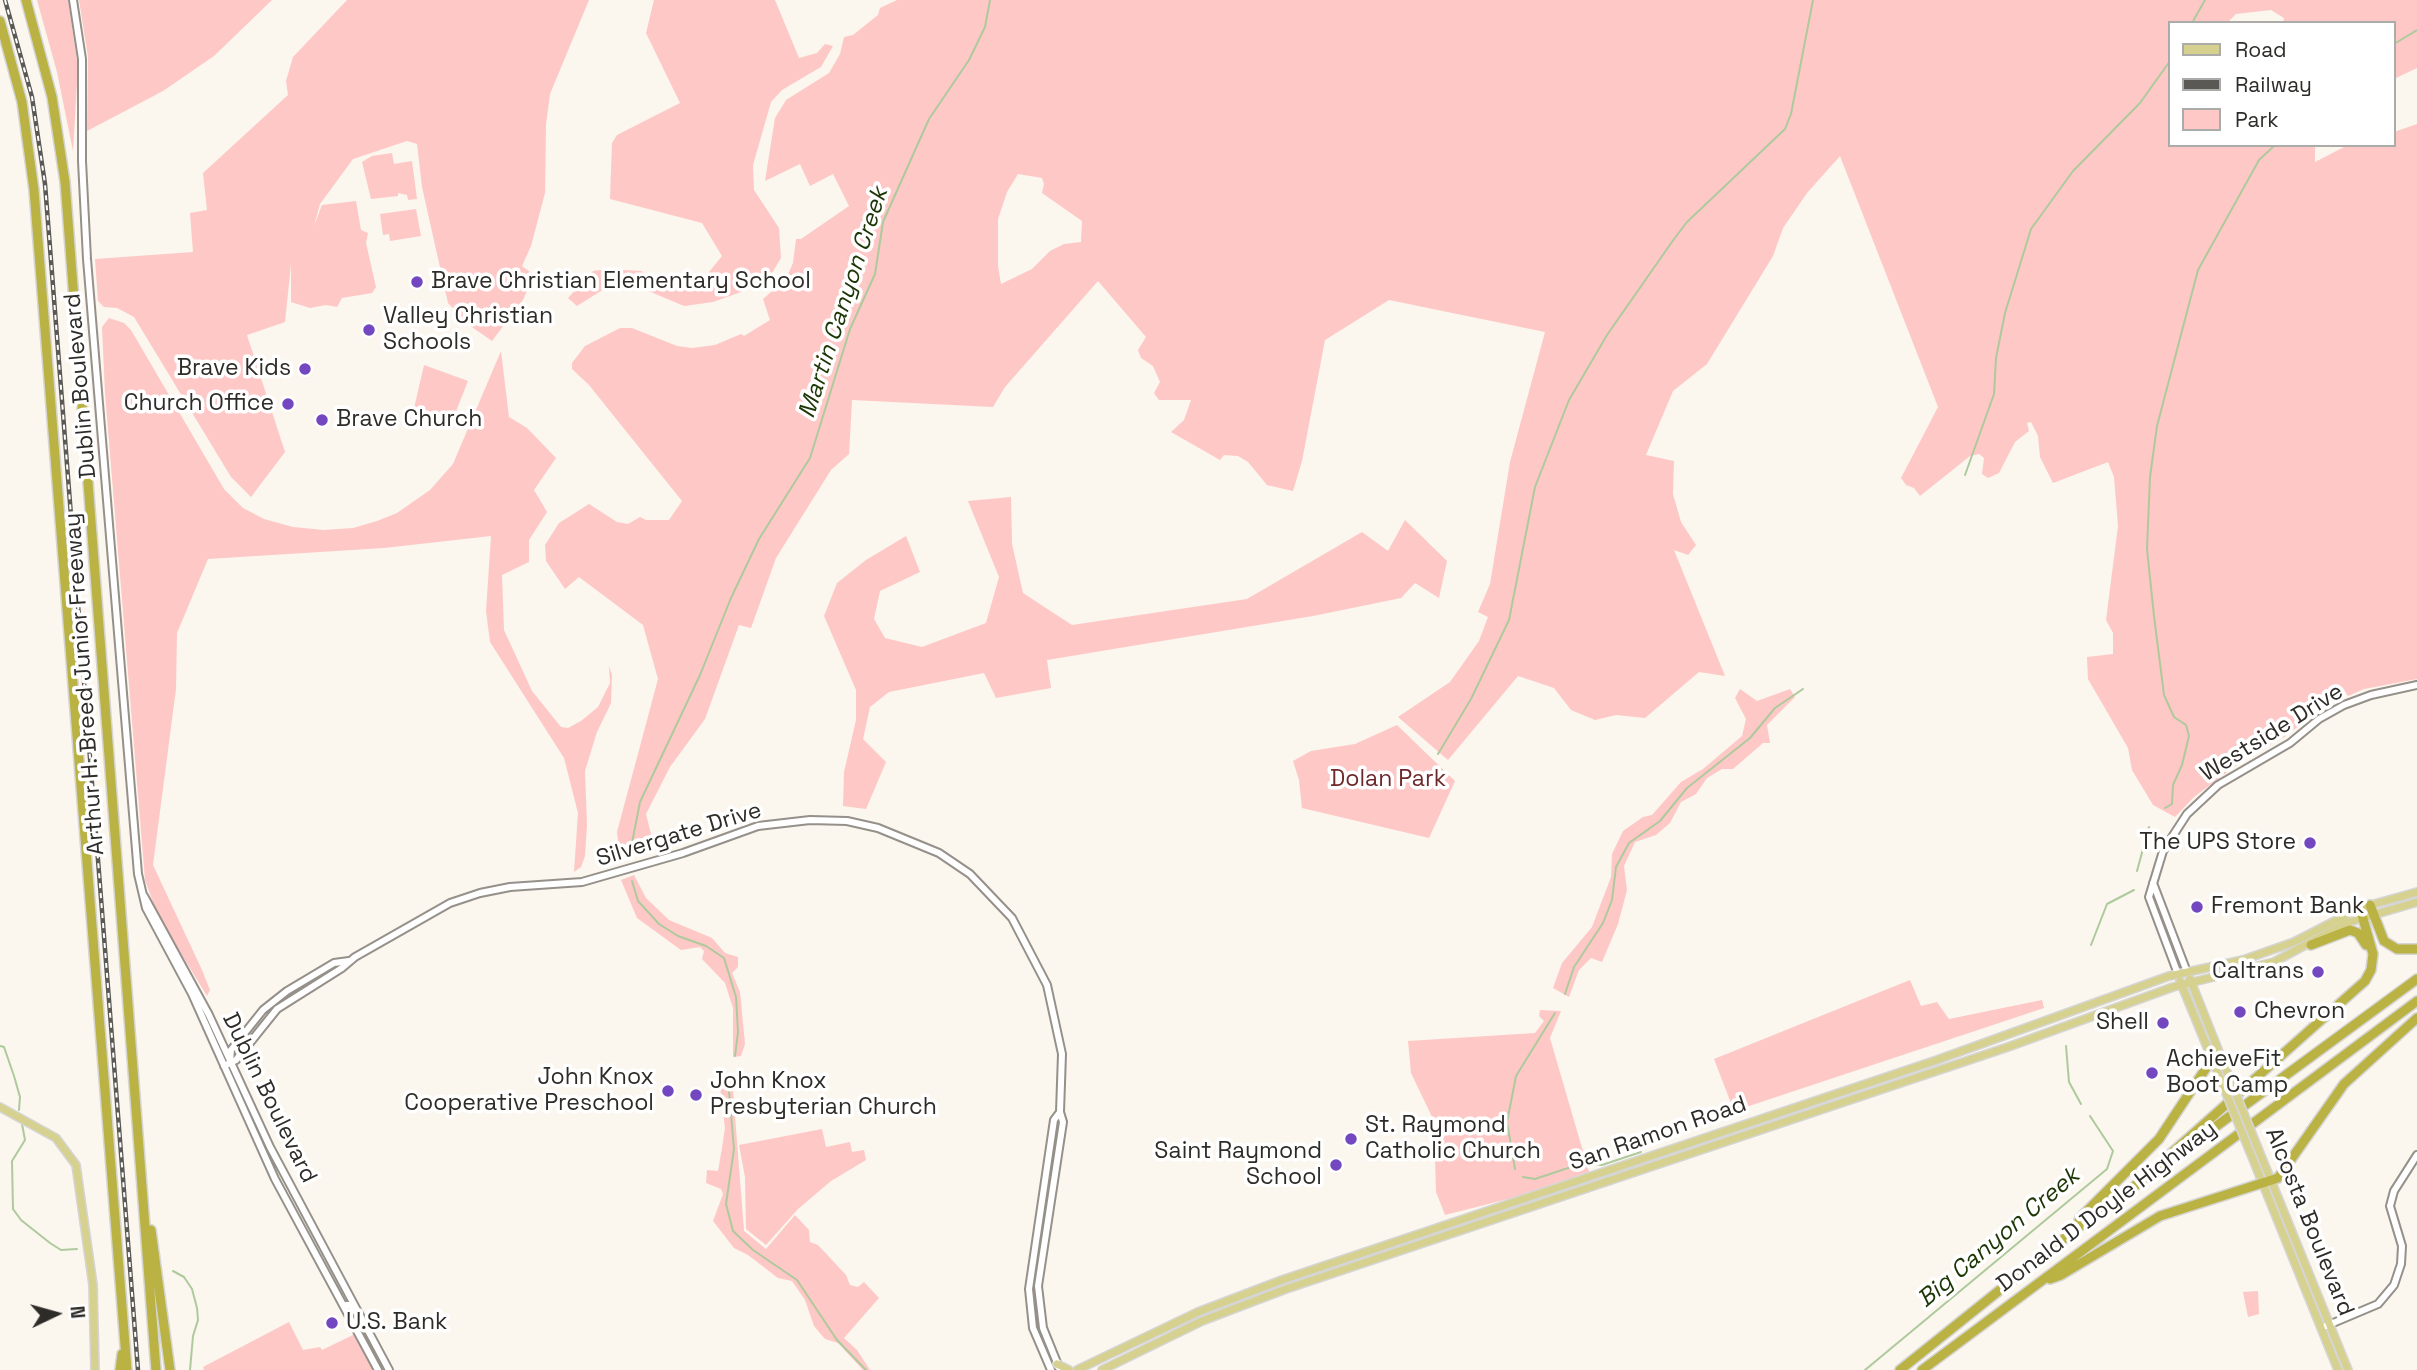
<!DOCTYPE html>
<style>
body{margin:0}
#map{position:relative;width:2417px;height:1370px;overflow:hidden;background:#fbf6ee;font-family:"Space Grotesk",sans-serif}
canvas{display:block}
.legend{position:absolute;left:2168px;top:21px;width:228px;height:126px;box-sizing:border-box;background:#fff;border:2px solid #ababa9;margin:0;padding:9px 12px;list-style:none;font-size:21px;color:#2e2c29}
.legend li{display:flex;align-items:center;gap:14px;height:35px}
.legend b{width:35px;border:2px solid #ababa9}
.north{position:absolute;left:21px;top:1279px;width:70px;height:70px;-webkit-text-stroke:5px #fff;paint-order:stroke;rotate:85deg;font-size:19px;font-weight:700;line-height:28px;text-align:center;color:#2e2c29}
.north::after{content:'';display:block;margin:auto;width:24px;height:32px;background:#2e2c29;clip-path:polygon(50% 0,100% 100%,50% 72%,0 100%)}
</style>
<div id="map">
<canvas width="2417" height="1370"></canvas>
<ul class="legend">
<li><b style="height:9px;background:#d6d18e"></b>Road</li>
<li><b style="height:9px;background:#5b5955"></b>Railway</li>
<li><b style="height:19px;background:#fec8c6"></b>Park</li>
</ul>
<div class="north">N</div>
</div>
<script>
const context = document.querySelector('canvas').getContext('2d');
context.lineJoin = 'round';
function fill(path, color) { context.fillStyle = color; context.fill(path, 'evenodd'); }
const toPath = rows => new Path2D(rows.map(r => 'M' + r).join(''));
function strokePath(path, color, width, dash) { context.strokeStyle = color; context.lineWidth = width; context.lineCap = dash ? 'butt' : 'round'; context.setLineDash(dash || []); context.stroke(path); }
function label(font, color, halo, rows, align = 'center') {
  context.font = font + ' "Space Grotesk",sans-serif'; context.lineWidth = 7; context.setLineDash([]); context.textBaseline = 'middle'; context.strokeStyle = halo; context.fillStyle = color; for (const [text, x, y, turn = 0] of rows) {
    context.save(); context.translate(x, y); context.rotate((+turn || 0) * Math.PI / 180); context.textAlign = isNaN(turn) ? turn : align; if (halo) context.strokeText(text, 0, 0); context.fillText(text, 0, 0); context.restore();
  }
}
const green = toPath([
 [37,0,68,0,78,67,73,151,57,72],
 [79,0,272,0,214,56,163,91,87,131,88,57],
 [347,0,589,0,550,94,546,124,545,193,531,246,522,266,534,275,523,300,492,341,469,325,448,303,422,187,417,144,407,141,353,159,320,204,314,226,322,205,356,201,361,230,368,233,366,243,376,287,372,293,342,298,337,307,326,305,310,308,291,302,291,264,285,322,247,335,285,452,251,497,231,477,134,317,117,308,104,307,98,301,95,259,193,252,190,213,207,210,203,173,288,95,286,81,293,57],
 [654,0,775,0,799,58,817,53,825,44,833,46,821,67,782,90,771,102,753,165,754,190,779,228,781,258,766,283,713,302,684,306,639,287,623,286,604,289,577,306,568,298,593,271,607,269,641,271,672,288,681,288,709,272,722,256,702,223,610,199,612,143,617,135,680,103,646,33],
 [897,0,2417,0,2417,68,2394,79,2394,23,2283,23,2284,18,2271,10,2236,14,2227,23,2170,23,2170,145,2315,145,2315,162,2348,145,2394,145,2394,132,2417,124,2417,679,2364,689,2348,696,2342,687,2327,704,2283,738,2270,745,2252,748,2238,764,2194,797,2175,817,2153,805,2132,770,2128,748,2088,679,2087,657,2113,654,2113,633,2106,620,2118,526,2114,477,2108,462,2053,483,2040,457,2038,436,2031,422,2027,423,2029,431,2015,442,1999,473,1988,478,1982,474,1984,458,1979,454,1970,456,1920,496,1914,488,1906,485,1901,478,1938,407,1840,156,1807,193,1783,228,1773,256,1707,364,1673,391,1646,455,1674,461,1673,494,1681,522,1696,545,1688,555,1674,550,1725,676,1699,672,1645,718,1616,715,1595,720,1571,710,1554,688,1518,676,1448,760,1398,717,1450,682,1479,641,1488,617,1478,612,1490,584,1510,462,1545,332,1389,300,1325,340,1302,461,1293,491,1267,485,1248,462,1238,456,1224,455,1220,460,1171,432,1184,420,1191,400,1159,400,1154,393,1160,382,1153,366,1141,358,1138,350,1146,337,1098,281,1005,387,993,407,852,400,849,454,831,470,776,558,751,628,739,625,705,719,670,767,646,814,653,842,647,843,645,851,640,854,619,851,617,832,658,679,643,625,579,577,565,589,546,561,545,545,559,523,589,504,617,522,628,524,640,517,646,520,669,520,682,501,589,385,572,369,572,363,585,346,620,328,632,328,677,346,692,348,715,345,741,334,744,336,770,320,763,299,786,279,793,263,796,239,801,239,849,206,833,174,810,186,800,164,765,181,775,118,786,100,829,73,840,54,844,37,853,35,878,15,880,8],
 [1018,174,1042,178,1044,184,1042,193,1082,221,1081,242,1064,244,1050,251,1032,269,1001,284,998,266,998,219,1007,192],
 [392,153,394,164,412,161,417,199,408,200,407,195,398,193,398,196,371,199,362,162,372,156],
 [416,209,421,236,390,241,389,234,383,235,380,214],
 [109,318,124,323,131,330,224,489,243,508,264,519,293,527,324,530,353,528,377,521,397,513,430,490,453,464,501,351,509,417,527,428,556,458,534,490,547,512,529,540,529,562,502,575,504,630,532,691,561,727,568,728,581,721,598,707,610,683,609,666,612,675,611,703,597,732,585,771,587,825,585,856,581,867,574,872,578,813,564,758,490,642,486,611,491,536,384,548,208,559,177,633,176,689,153,865,202,970,210,990,207,996,158,916,145,880,105,393,102,327],
 [424,365,468,381,451,424,412,417],
 [1011,497,1012,544,1023,593,1072,625,1247,599,1362,532,1388,551,1405,520,1447,561,1439,598,1415,583,1401,598,1313,616,1047,660,1051,688,996,698,984,673,889,692,870,707,863,739,886,762,866,809,843,806,844,772,856,720,856,690,824,616,837,583,866,560,906,536,920,572,880,591,874,619,885,638,922,647,986,623,999,577,968,501],
 [1740,689,1757,701,1790,689,1795,697,1767,725,1770,743,1763,743,1733,769,1722,769,1707,778,1696,794,1681,802,1670,823,1656,835,1635,842,1624,866,1627,890,1618,924,1602,962,1591,958,1579,970,1569,997,1553,988,1562,963,1592,927,1611,877,1612,854,1623,831,1643,817,1652,815,1681,782,1703,769,1742,736,1746,719,1735,698],
 [1397,725,1455,781,1429,838,1302,808,1299,780,1293,761,1311,751,1355,744],
 [634,875,646,898,669,920,712,938,725,953,738,957,738,967,732,973,740,992,745,1044,741,1056,733,1057,733,1008,725,983,702,959,704,951,700,947,681,950,637,918,621,880],
 [1910,980,1921,1006,1937,1002,1949,1019,2042,1000,2044,1008,1734,1111,1714,1059],
 [1540,1010,1561,1011,1550,1038,1589,1172,1512,1198,1445,1215,1436,1192,1434,1121,1411,1073,1408,1041,1535,1033,1544,1021,1539,1016],
 [732,1077,744,1231,766,1249,795,1215,809,1230,810,1242,818,1245,846,1275,850,1285,858,1287,864,1282,879,1298,844,1338,857,1350,870,1370,863,1370,838,1343,825,1339,814,1326,805,1300,792,1281,778,1278,748,1255,734,1248,713,1221,723,1194,721,1189,706,1183,707,1170,718,1171,722,1148,725,1128,719,1078],
 [822,1129,826,1147,850,1142,852,1152,864,1150,866,1160,831,1181,798,1209,766,1245,746,1229,745,1177,739,1145],
 [2258,1291,2259,1314,2248,1317,2243,1292],
 [289,1322,303,1350,320,1347,322,1350,355,1334,373,1370,204,1370,203,1367]
]);
const stream = toPath([
 [2192,23,2205,0],
 [2394,44,2417,30],
 [1965,475,1994,394,1996,358,2005,313,2031,229,2073,171,2140,103,2170,61],
 [1438,754,1471,699,1509,620,1535,487,1569,400,1607,335,1674,239,1687,222,1785,129,1791,114,1813,0],
 [2165,808,2172,804,2173,785,2182,765,2189,736,2186,725,2174,717,2164,695,2154,616,2147,549,2150,477,2157,426,2198,270,2259,160,2275,145],
 [631,848,640,802,700,675,731,598,759,539,810,458,850,329,875,274,883,222,929,119,969,60,985,27,990,0],
 [2137,871,2149,827],
 [632,881,638,901,659,924,678,936,706,946,724,958,736,997,738,1032,735,1056],
 [2091,945,2107,904,2134,890],
 [1565,994,1574,967,1603,923,1612,900,1616,867,1629,843,1660,821,1687,788,1750,738,1775,708,1803,689],
 [0,1046,4,1047,14,1076,20,1097,19,1110],
 [2066,1046,2069,1082,2081,1104],
 [728,1079,734,1149,726,1204,733,1231,753,1250,797,1280,837,1340,866,1370],
 [22,1124,25,1140,12,1161,13,1209,21,1220,50,1243,61,1250,77,1249],
 [1515,1169,1507,1122,1516,1076,1555,1013],
 [1523,1177,1535,1179,1583,1163,1602,1165,1641,1152],
 [173,1271,184,1277,192,1289,197,1308,198,1320,193,1336,190,1370],
 [1865,1370,2107,1169,2113,1151,2090,1116]
]);
const minor = toPath([
 [73,0,82,59,82,161,87,259,138,874,146,908,192,994,275,1179,378,1370],
 [2153,883,2187,972],
 [144,896,209,1015,270,1147,389,1370],
 [2178,974,2149,897,2163,851,2187,814,2218,785,2290,743,2319,719,2344,705,2371,695,2417,685],
 [230,1061,231,1050,263,1010,287,991,334,963,349,961],
 [224,1066,236,1060,277,1009,342,968,355,957,450,903,480,893,510,887,582,882,683,853,758,826,810,820,847,821,878,828,939,853,970,874,1012,918,1047,985,1062,1054,1060,1112,1063,1122,1038,1286,1043,1328,1060,1370],
 [346,1305,350,1305,361,1318],
 [2326,1326,2378,1304,2394,1285,2401,1264,2402,1246,2390,1206,2394,1191,2417,1155],
 [1051,1370,1033,1328,1029,1289,1054,1120,1060,1112]
]);
const major = toPath([
 [2190,979,2233,1087],
 [2180,981,2226,1093],
 [0,1107,56,1138,76,1165,93,1285,95,1370],
 [2257,1146,2348,1370],
 [2250,1152,2338,1370],
 [1057,1364,1069,1370],
 [1077,1370,1198,1312,1282,1280,1937,1060,2169,976,2243,960,2294,942,2360,908,2417,892],
 [1102,1370,1202,1321,1286,1289,2008,1047,2173,987,2274,962,2346,923,2417,902]
]);
const highway = toPath([
 [26,0,52,97,65,182,156,1370],
 [0,21,22,102,34,190,127,1370],
 [2370,905,2384,941,2397,949,2417,949],
 [2311,945,2350,930,2358,933,2366,945],
 [2167,1157,2365,981,2371,970,2373,954,2360,908],
 [2077,1227,2080,1218,2159,1139,2212,1059],
 [151,1230,170,1370],
 [2050,1279,2061,1275,2160,1216,2278,1178,2344,1084,2417,1018],
 [120,1370,122,1354],
 [1900,1370,2076,1229,2417,979],
 [1922,1370,2417,1001]
]);
const rail = toPath([
 [5,0,32,97,45,184,138,1370]
]);
const majorBridge = toPath([
 [2233,1087,2257,1146],
 [2226,1093,2250,1152]
]);
const markers = [
 [417,282,7,"#7347bf"],
 [369,330,7,"#7347bf"],
 [305,369,7,"#7347bf"],
 [288,404,7,"#7347bf"],
 [322,420,7,"#7347bf"],
 [2310,843,7,"#7347bf"],
 [2197,907,7,"#7347bf"],
 [2318,972,7,"#7347bf"],
 [2240,1012,7,"#7347bf"],
 [2163,1023,7,"#7347bf"],
 [2152,1073,7,"#7347bf"],
 [668,1091,7,"#7347bf"],
 [696,1095,7,"#7347bf"],
 [1351,1139,7,"#7347bf"],
 [1336,1165,7,"#7347bf"],
 [332,1323,7,"#7347bf"]
];
const poiNames = [
 ["Brave Christian Elementary School",431,282],
 ["Valley Christian",383,317],
 ["Schools",383,343],
 ["Brave Kids",291,369,"right"],
 ["Church Office",274,404,"right"],
 ["Brave Church",336,420],
 ["The UPS Store",2296,843,"right"],
 ["Fremont Bank",2211,907],
 ["Caltrans",2304,972,"right"],
 ["Chevron",2254,1012],
 ["Shell",2149,1023,"right"],
 ["AchieveFit",2166,1060],
 ["Boot Camp",2166,1086],
 ["John Knox",654,1078,"right"],
 ["Cooperative Preschool",654,1104,"right"],
 ["John Knox",710,1082],
 ["Presbyterian Church",710,1108],
 ["St. Raymond",1365,1126],
 ["Catholic Church",1365,1152],
 ["Saint Raymond",1322,1152,"right"],
 ["School",1322,1178,"right"],
 ["U.S. Bank",346,1323]
];
const streetNames = [
 ["Dublin Boulevard",81,386,-95],
 ["Arthur H. Breed Junior Freeway",85,684,-94],
 ["Westside Drive",2272,733,-32],
 ["Silvergate Drive",679,835,-17],
 ["Dublin Boulevard",269,1098,64],
 ["San Ramon Road",1658,1134,-19],
 ["Donald D Doyle Highway",2107,1207,-37],
 ["Alcosta Boulevard",2309,1222,68]
];
const parkNames = [
 ["Dolan Park",1388,780]
];
const waterNames = [
 ["Martin Canyon Creek",844,303,-72],
 ["Big Canyon Creek",1999,1238,-40]
];
fill(green, '#fec8c6');
strokePath(stream, '#aeca9d', 2);
strokePath(minor, '#959089', 10);
strokePath(major, '#d5d5d4', 10);
strokePath(highway, '#d5d5d4', 12);
strokePath(minor, '#fff', 6);
strokePath(major, '#d6d18e', 7);
strokePath(highway, '#bab243', 9);
strokePath(rail, '#5b5955', 4.5);
strokePath(rail, '#fff', 2, [5]);
strokePath(majorBridge, '#d5d5d4', 10, []);
strokePath(majorBridge, '#d6d18e', 7);
for (const [x, y, r, color] of markers) { const dot = new Path2D(); dot.arc(x, y, r, 0, 2 * Math.PI); context.fillStyle = color; context.fill(dot); strokePath(dot, '#fff', 2.5); }
label('23px', '#2e2c29', '#fff', poiNames, 'left');
label('23px', '#2e2c29', '#fff', streetNames);
label('23px', '#6d282a', '#fff', parkNames);
label('italic 24px', '#1d3606', '#fff', waterNames);
</script>
